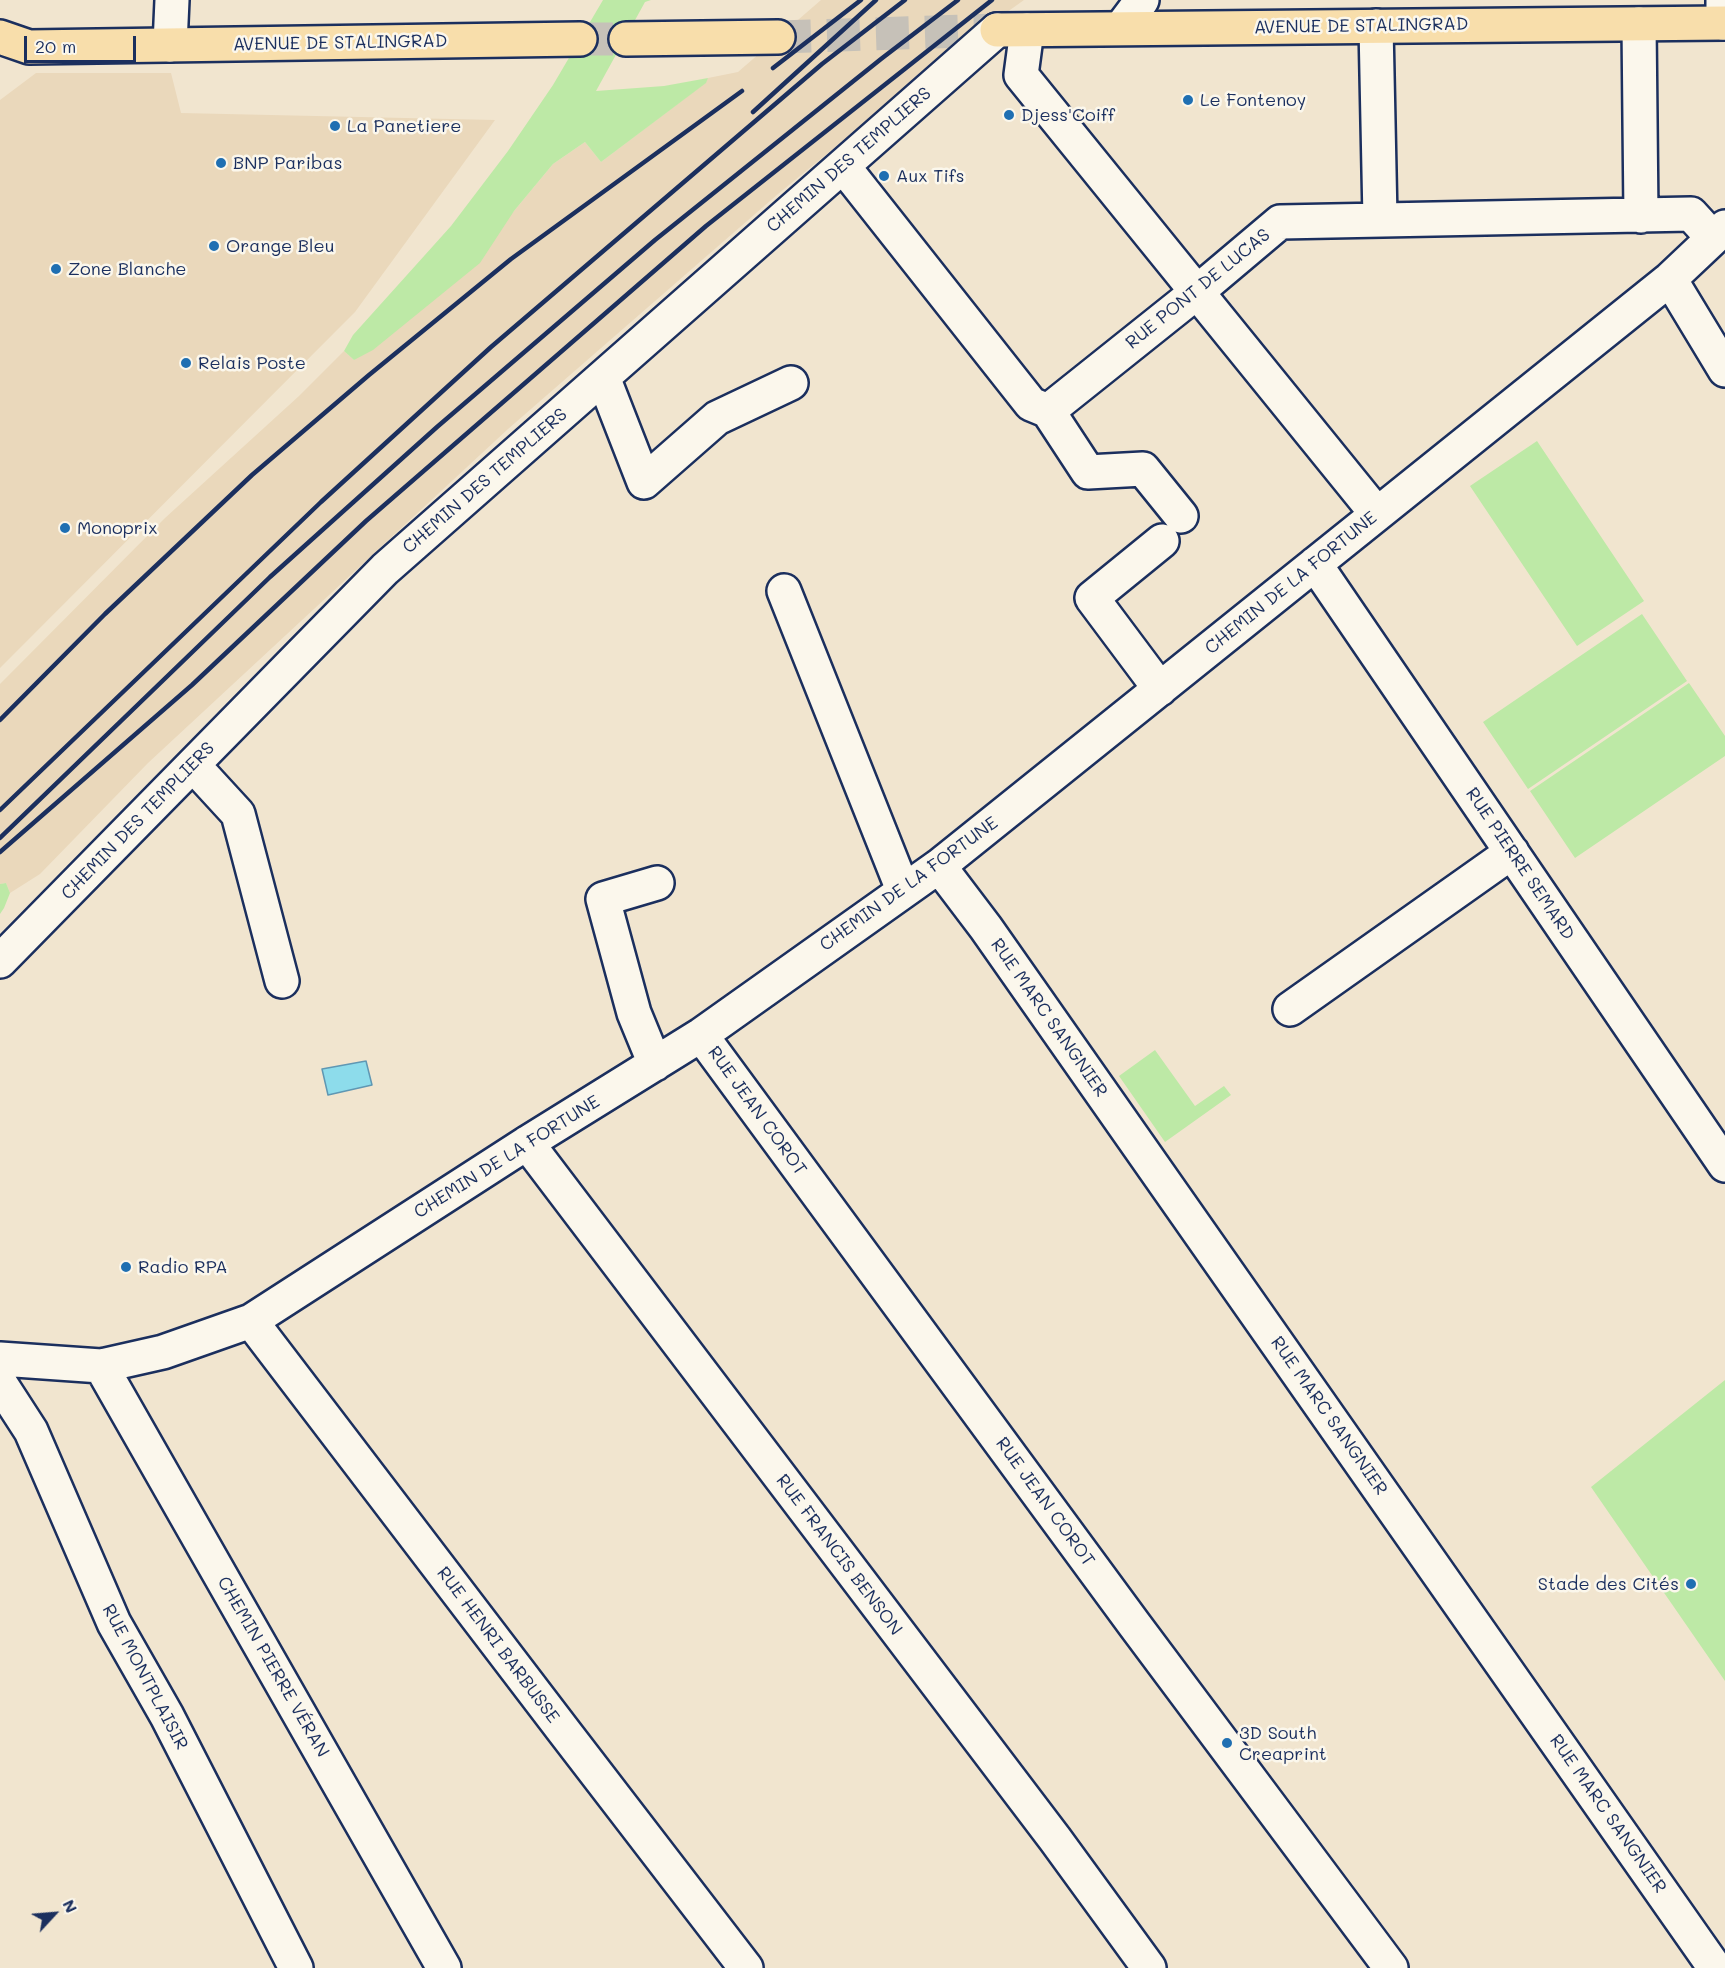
<!DOCTYPE html>
<meta charset="utf-8">
<style>
body{margin:0}
#map{position:relative;width:1725px;height:1968px;overflow:hidden;background:#f1e5cf;font-family:Mali,sans-serif}
canvas{display:block}
.north{position:absolute;left:24px;top:1884px;width:60px;height:60px;-webkit-text-stroke:4px #fbf7ec;paint-order:stroke;rotate:64deg;font-size:16px;font-weight:700;line-height:24px;text-align:center;color:#1b2f5e}
.north::after{content:'';display:block;margin:auto;width:21px;height:27px;background:#1b2f5e;clip-path:polygon(50% 0,100% 100%,50% 72%,0 100%)}
.scale{position:absolute;left:24px;top:36px;width:112px;height:27px;box-sizing:border-box;border:3px solid #1b2f5e;border-top:0;padding-left:8px;font-size:18px;line-height:21px;white-space:nowrap;color:#1b2f5e;-webkit-text-stroke:4px #fbf7ec;paint-order:stroke}
</style>
<div id="map">
<canvas width="1725" height="1968"></canvas>
<div class="north">N</div>
<div class="scale">20 m</div>
</div>
<script>
const context = document.querySelector('canvas').getContext('2d');
context.lineJoin = 'round';
function fill(path, color) { context.fillStyle = color; context.fill(path, 'evenodd'); }
const toPath = rows => new Path2D(rows.map(r => 'M' + r).join(''));
function strokePath(path, color, width, dash) { context.strokeStyle = color; context.lineWidth = width; context.lineCap = dash ? 'butt' : 'round'; context.setLineDash(dash || []); context.stroke(path); }
function label(font, color, halo, rows, align = 'center') {
  context.font = font + ' Mali,sans-serif'; context.lineWidth = 5; context.setLineDash([]); context.textBaseline = 'middle'; context.strokeStyle = halo; context.fillStyle = color; for (const [text, x, y, turn = 0] of rows) {
    context.save(); context.translate(x, y); context.rotate((+turn || 0) * Math.PI / 180); context.textAlign = isNaN(turn) ? turn : align; if (halo) context.strokeText(text, 0, 0); context.fillText(text, 0, 0); context.restore();
  }
}
const built = toPath([
 [821,0,1024,0,951,52,778,194,508,429,148,763,40,874,10,893,6,883,0,884,0,684,165,518,299,396,344,351,354,360,514,211,553,164,585,142,601,162,705,83,708,78,738,72],
 [36,73,171,73,181,113,495,120,355,312,0,668,0,100]
]);
const green = toPath([
 [603,0,651,0,645,2,596,91,664,86,708,78,706,83,601,162,585,142,553,164,514,211,480,263,373,350,354,360,344,351,353,335,451,226,508,151,553,85],
 [1537,441,1644,601,1577,646,1470,486],
 [1642,614,1687,681,1528,789,1483,722],
 [1689,683,1725,736,1725,756,1575,858,1530,791],
 [6,883,10,893,4,908,0,914,0,884],
 [1155,1050,1195,1106,1224,1086,1231,1095,1165,1142,1119,1076],
 [1725,1380,1725,1681,1591,1487]
]);
const water = toPath([
 [366,1061,372,1085,328,1095,322,1069,366,1061]
]);
const majorTunnel = toPath([
 [778,37,997,30],
 [580,39,626,39]
]);
const minor = toPath([
 [1723,0,1723,23],
 [1639,24,1641,216],
 [1376,26,1380,219],
 [1121,28,1142,0],
 [1027,30,1021,75,1377,514],
 [170,45,172,0],
 [843,166,1031,404,1048,411,1197,292,1280,222,1691,214,1713,238],
 [1670,279,1725,370],
 [603,377,644,482,717,418,791,383],
 [1048,411,1088,472,1143,469,1181,516],
 [1315,564,1725,1165],
 [784,591,903,890],
 [1160,689,1092,598,1162,541],
 [193,765,238,814,282,981],
 [939,866,986,928,1715,1968],
 [0,961,385,569,997,30],
 [1290,1009,1512,852],
 [701,1035,1134,1624,1391,1968],
 [655,1064,634,1013,603,899,657,883],
 [527,1143,1055,1839,1149,1968],
 [251,1321,563,1730,746,1968],
 [0,1359,101,1366,163,1352,251,1321,527,1143,701,1035,939,866,1670,279,1725,227],
 [101,1366,444,1968],
 [0,1383,31,1431,114,1623,167,1716,296,1968]
]);
const major = toPath([
 [997,30,1725,23],
 [0,37,29,47,580,39],
 [626,39,778,37]
]);
const rail = toPath([
 [773,68,861,0],
 [753,112,876,0],
 [0,720,105,614,252,475,369,375,511,259,742,91],
 [0,810,321,502,491,347,822,64,905,0],
 [0,838,270,577,437,427,655,240,881,59,958,0],
 [0,852,192,685,366,521,706,226,992,0]
]);
const markers = [
 [1188,100,6,"#1f6fb2"],
 [1009,115,6,"#1f6fb2"],
 [335,126,6,"#1f6fb2"],
 [221,163,6,"#1f6fb2"],
 [884,176,6,"#1f6fb2"],
 [214,246,6,"#1f6fb2"],
 [56,269,6,"#1f6fb2"],
 [186,363,6,"#1f6fb2"],
 [65,528,6,"#1f6fb2"],
 [126,1267,6,"#1f6fb2"],
 [1691,1584,6,"#1f6fb2"],
 [1227,1743,6,"#1f6fb2"]
];
const streetNames = [
 ["AVENUE DE STALINGRAD",1361,26,-1],
 ["AVENUE DE STALINGRAD",340,43,-1],
 ["CHEMIN DES TEMPLIERS",849,160,-41],
 ["RUE PONT DE LUCAS",1198,289,-39],
 ["CHEMIN DES TEMPLIERS",485,481,-41],
 ["CHEMIN DE LA FORTUNE",1291,583,-39],
 ["CHEMIN DES TEMPLIERS",138,821,-46],
 ["RUE PIERRE SEMARD",1520,864,56],
 ["CHEMIN DE LA FORTUNE",909,884,-36],
 ["RUE MARC SANGNIER",1049,1018,55],
 ["RUE JEAN COROT",757,1111,54],
 ["CHEMIN DE LA FORTUNE",507,1157,-32],
 ["RUE MARC SANGNIER",1329,1416,55],
 ["RUE JEAN COROT",1045,1502,54],
 ["RUE FRANCIS BENSON",839,1555,53],
 ["RUE HENRI BARBUSSE",498,1645,53],
 ["CHEMIN PIERRE VÉRAN",273,1667,60],
 ["RUE MONTPLAISIR",145,1677,62],
 ["RUE MARC SANGNIER",1608,1814,55]
];
const poiNames = [
 ["Le Fontenoy",1200,100],
 ["Djess'Coiff",1021,115],
 ["La Panetiere",347,126],
 ["BNP Paribas",233,163],
 ["Aux Tifs",896,176],
 ["Orange Bleu",226,246],
 ["Zone Blanche",68,269],
 ["Relais Poste",198,363],
 ["Monoprix",77,528],
 ["Radio RPA",138,1267],
 ["Stade des Cités",1679,1584,"right"],
 ["3D South",1239,1733],
 ["Creaprint",1239,1754]
];
fill(built, '#ead8bb');
fill(green, '#bde9a6');
fill(water, '#8ddceb');
strokePath(water, '#5f97b3', 1.5);
strokePath(majorTunnel, '#c6c1b8', 33, [33, 16]);
strokePath(minor, '#1b2f5e', 38);
strokePath(major, '#1b2f5e', 38);
strokePath(minor, '#fbf7ec', 33);
strokePath(major, '#f8deab', 33);
strokePath(rail, '#1b2f5e', 4.5);
for (const [x, y, r, color] of markers) { const dot = new Path2D(); dot.arc(x, y, r, 0, 2 * Math.PI); context.fillStyle = color; context.fill(dot); strokePath(dot, '#fbf7ec', 2); }
label('18px', '#1b2f5e', '#fbf7ec', streetNames);
label('18px', '#1b2f5e', '#fbf7ec', poiNames, 'left');
</script>
